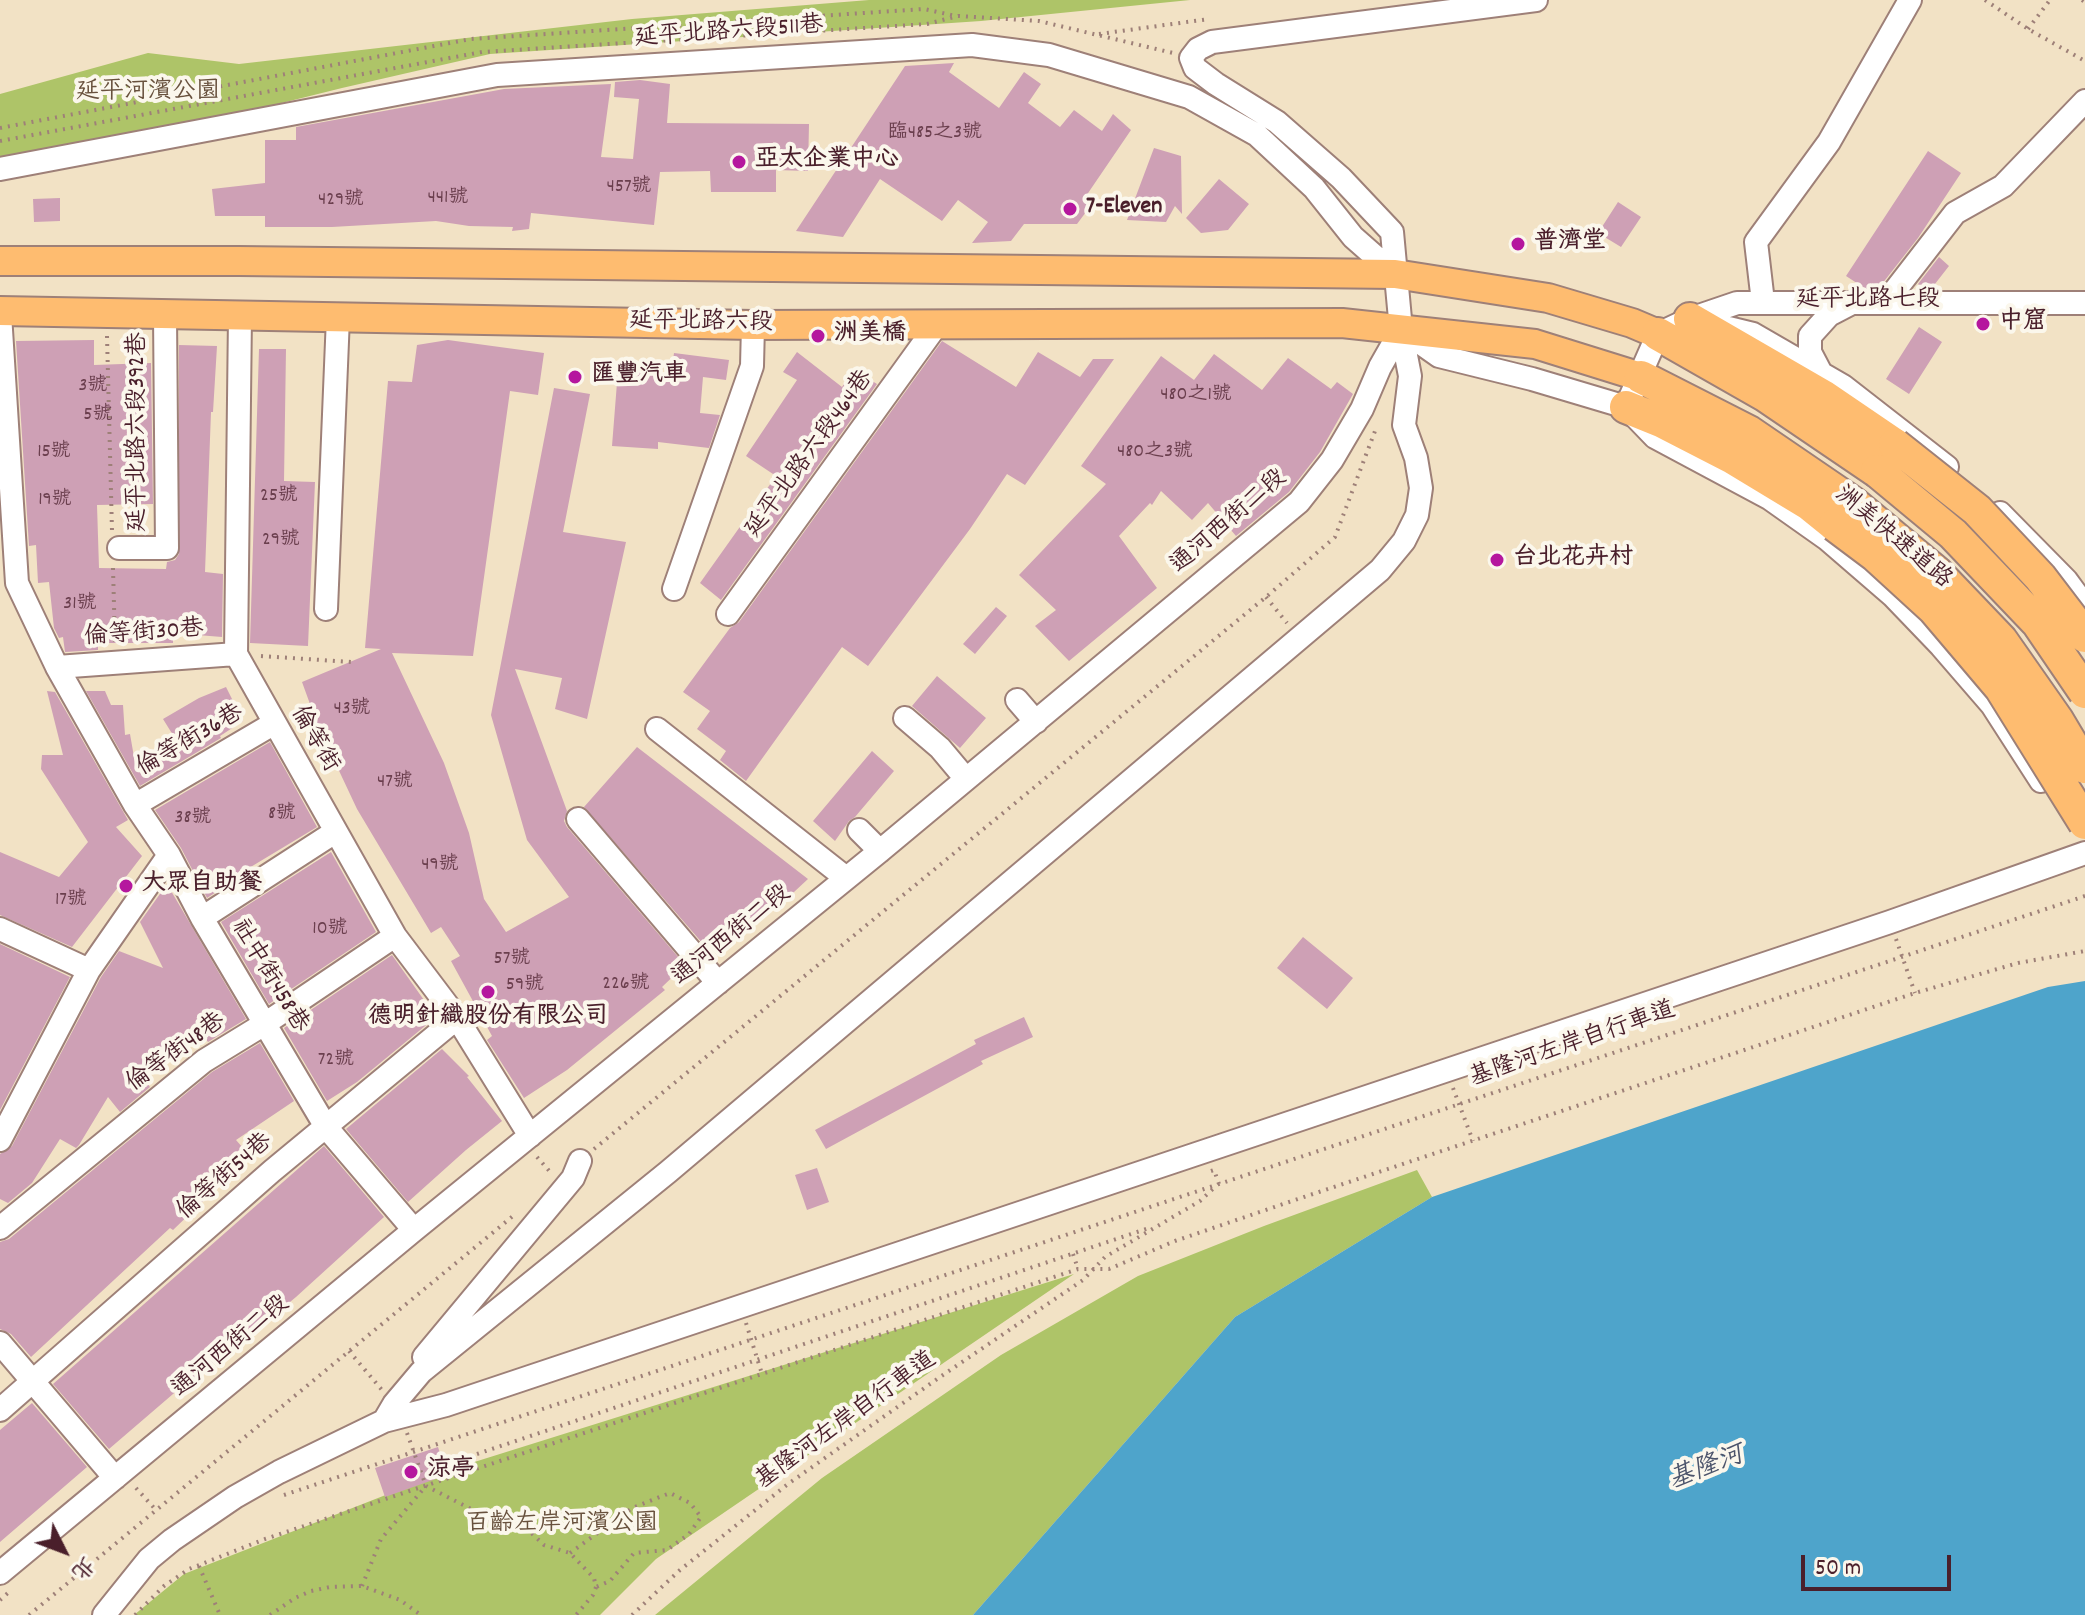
<!DOCTYPE html>
<meta charset="utf-8">
<style>
body{margin:0}
#map{position:relative;width:2085px;height:1615px;overflow:hidden;background:#f2e2c5;font-family:Dekko,"LXGW WenKai TC",sans-serif}
canvas{display:block}
.north{position:absolute;left:24px;top:1511px;width:80px;height:80px;-webkit-text-stroke:6px #fbf7ec;paint-order:stroke;rotate:132deg;font-size:22px;font-weight:700;line-height:32px;text-align:center;color:#4a1f2b}
.north::after{content:'';display:block;margin:auto;width:28px;height:36px;background:#4a1f2b;clip-path:polygon(50% 0,100% 100%,50% 72%,0 100%)}
.scale{position:absolute;left:1801px;top:1555px;width:150px;height:36px;box-sizing:border-box;border:4px solid #4a1f2b;border-top:0;padding-left:10px;font-size:24px;line-height:28px;white-space:nowrap;color:#4a1f2b;-webkit-text-stroke:6px #fbf7ec;paint-order:stroke}
</style>
<div id="map">
<canvas width="2085" height="1615"></canvas>
<div class="north">北</div>
<div class="scale">50 m</div>
</div>
<script>
const context = document.querySelector('canvas').getContext('2d');
context.lineJoin = 'round';
function fill(path, color) { context.fillStyle = color; context.fill(path, 'evenodd'); }
const toPath = rows => new Path2D(rows.map(r => 'M' + r).join(''));
function strokePath(path, color, width, dash) { context.strokeStyle = color; context.lineWidth = width; context.lineCap = dash ? 'butt' : 'round'; context.setLineDash(dash || []); context.stroke(path); }
function label(font, color, halo, rows, align = 'center') {
  context.font = font + ' Dekko,"LXGW WenKai TC",sans-serif'; context.lineWidth = 8; context.setLineDash([]); context.textBaseline = 'middle'; context.strokeStyle = halo; context.fillStyle = color; for (const [text, x, y, turn = 0] of rows) {
    context.save(); context.translate(x, y); context.rotate((+turn || 0) * Math.PI / 180); context.textAlign = isNaN(turn) ? turn : align; if (halo) context.strokeText(text, 0, 0); context.fillText(text, 0, 0); context.restore();
  }
}
const green = toPath([
 [869,0,1190,0,981,21,490,54,342,88,0,173,0,94,148,53,239,64,632,19],
 [1417,1170,1432,1197,1235,1317,973,1615,655,1615,822,1478,1001,1355,1138,1276,1264,1226],
 [1074,1274,656,1559,600,1615,134,1615,184,1574,452,1469]
]);
const water = toPath([
 [2085,981,2085,1615,973,1615,1235,1317,1432,1197,2048,987]
]);
const building = toPath([
 [954,63,949,72,999,108,1024,72,1041,84,1028,103,1060,127,1074,110,1102,131,1113,114,1131,130,1084,199,1089,208,1077,224,1024,224,1011,241,972,243,988,222,958,200,942,221,880,179,843,237,796,231,905,66],
 [640,80,670,84,667,123,809,124,808,171,776,170,776,192,711,192,710,171,660,172,654,225,531,213,529,229,512,231,513,227,469,226,436,221,332,227,265,227,265,216,215,216,212,189,265,183,265,140,296,140,296,127,504,89,611,84,601,157,633,159,639,99,614,97,615,82],
 [1154,148,1181,156,1182,214,1175,206,1166,222,1127,220],
 [1928,151,1961,173,1918,238,1878,289,1866,289,1846,276],
 [1219,179,1249,204,1228,230,1201,233,1186,218],
 [60,198,60,221,34,222,33,199],
 [1618,202,1641,217,1621,247,1598,233],
 [1939,257,1949,266,1931,289,1924,289,1918,284],
 [1919,327,1942,342,1909,394,1886,379],
 [94,340,94,365,151,363,153,504,97,505,99,568,166,569,167,562,175,560,179,554,179,345,217,346,213,412,211,412,205,572,223,574,222,637,173,633,173,643,98,643,98,650,65,652,63,637,59,638,54,628,49,582,38,583,36,545,29,546,16,341],
 [448,340,544,353,538,395,510,391,473,656,392,653,444,763,469,833,484,899,506,932,569,897,527,840,491,715,554,388,590,394,563,532,626,542,587,719,555,709,562,678,515,669,567,811,564,821,567,827,685,965,662,987,665,990,567,1070,524,1098,487,1040,492,1036,451,961,460,956,441,927,431,933,357,809,318,726,302,682,381,649,365,648,388,381,412,382,417,345],
 [942,341,1016,387,1038,352,1080,377,1093,359,1114,359,1025,485,1007,474,970,529,868,666,842,647,746,781,720,760,726,751,697,729,710,711,683,692,730,628,739,622],
 [259,349,286,349,284,481,315,482,308,646,250,643],
 [797,352,842,387,854,370,877,384,721,600,700,583,776,476,746,456,797,380,783,372],
 [674,353,729,360,726,380,703,377,700,413,720,415,709,448,658,442,658,449,612,446,618,370,671,374],
 [1214,354,1262,390,1288,358,1331,389,1337,382,1353,394,1320,452,1289,492,1236,536,1208,503,1192,520,1161,491,1152,505,1150,503,1119,536,1157,588,1069,661,1035,626,1056,610,1019,575,1106,484,1081,466,1161,356,1194,380],
 [996,607,1007,616,975,654,963,644],
 [937,676,986,718,960,748,912,706],
 [226,687,243,721,220,736,221,738,140,786,86,691,105,691,111,705,123,705,125,735,130,734,134,757,146,749,156,762,181,748,163,719,199,698],
 [47,691,55,692,128,820,116,827,142,856,72,947,0,915,0,852,59,877,88,842,41,769,42,755,63,755],
 [270,742,317,827,249,868,250,870,207,898,181,848,155,810],
 [637,747,808,879,780,905,774,903,767,907,765,906,711,953,584,807],
 [872,751,894,771,855,817,849,821,835,841,813,821],
 [331,852,376,932,269,1004,221,922],
 [167,884,246,1019,208,1042,197,1027,145,1080,150,1087,120,1112,108,1097,79,1145,76,1148,60,1139,32,1183,8,1203,0,1199,0,1154,12,1146,101,977,119,951,163,968,140,922],
 [1303,937,1353,978,1327,1009,1277,968],
 [0,944,70,977,0,1110],
 [392,955,436,1017,357,1082,327,1101,284,1028],
 [1024,1017,1033,1037,981,1061,983,1064,826,1149,815,1130,976,1044,974,1040],
 [260,1043,294,1101,236,1140,250,1156,173,1230,170,1228,31,1357,11,1334,0,1329,0,1242,9,1239,212,1072],
 [442,1049,469,1076,467,1077,502,1121,466,1150,408,1202,346,1129],
 [324,1146,384,1217,296,1297,238,1345,180,1388,109,1449,53,1384],
 [817,1168,829,1202,807,1210,795,1175],
 [32,1403,87,1467,0,1542,0,1430],
 [438,1447,447,1475,385,1497,375,1468]
]);
const path = toPath([
 [1985,0,2028,29,2085,61],
 [2082,0,2085,2],
 [2028,29,2050,0],
 [1099,34,1209,19],
 [0,128,471,39,924,9,956,16],
 [0,141,482,52,927,24,958,16,1039,21,1173,53],
 [107,336,112,531],
 [113,568,115,643],
 [1266,597,1287,623],
 [261,656,351,662],
 [1896,939,1915,993],
 [1453,1088,1473,1141],
 [594,1149,1266,597,1335,537,1375,431],
 [537,1157,552,1174],
 [1211,1171,1214,1170,1219,1184],
 [1073,1254,1078,1269],
 [746,1323,762,1374],
 [349,1351,382,1390],
 [407,1433,426,1486,471,1509,485,1521,513,1521,525,1527,544,1545,570,1553,594,1578,596,1587,593,1595,576,1615],
 [477,1454,1149,1228],
 [136,1488,156,1510],
 [284,1495,2085,896],
 [570,1553,632,1508,670,1493,690,1503,701,1517,689,1534,667,1550,634,1553,610,1581,596,1587],
 [199,1566,220,1615],
 [362,1586,381,1539,425,1487],
 [0,1600,9,1592],
 [29,1615,513,1216],
 [135,1615,164,1586,189,1569,265,1539,1078,1269,1109,1269,1175,1241,1289,1202,1915,993,2018,963,2085,951],
 [270,1615,295,1598,311,1591,330,1587,362,1586,400,1600,421,1615],
 [632,1615,680,1570,788,1484,940,1377,1083,1280,1105,1257,1200,1201,1217,1185]
]);
const minor = toPath([
 [0,169,497,75,972,45,1049,55,1189,97,1257,135,1314,188,1353,237,1395,274],
 [1763,302,1756,242,1829,142,1910,0],
 [1886,302,1955,213,2003,186,2085,101],
 [0,314,17,583,57,667,135,805,169,855,202,918,326,1127,414,1230],
 [240,315,236,654,395,936,457,1018,530,1136],
 [1716,325,1753,334,1843,386,1947,467],
 [1402,330,1439,356,1532,379,1626,407,1655,437,1769,498,1827,539,1893,596,1941,646,1992,705,2041,781],
 [1821,373,1810,352,1810,336,1829,315,1852,303],
 [1626,407,1658,334,1690,319,1737,303,2085,303],
 [2000,513,2066,580,2085,606],
 [119,548,167,548,165,315],
 [674,589,752,366,753,325],
 [326,609,338,317],
 [728,614,936,326],
 [57,667,236,654],
 [1017,700,1036,722],
 [905,718,940,748,966,779],
 [657,729,846,878],
 [135,805,273,724],
 [578,819,718,983],
 [859,830,880,851],
 [202,918,335,832],
 [0,929,89,970],
 [0,1140,89,970,169,855],
 [0,1228,204,1061,266,1023,395,936],
 [0,1343,115,1478],
 [424,1357,573,1178,580,1161],
 [0,1410,272,1171,457,1018],
 [384,1421,446,1405,1890,922,2085,853],
 [0,1573,414,1230,880,851,1299,502,1332,460,1362,409,1380,367,1401,330],
 [104,1615,149,1559,172,1540,235,1497,279,1472,384,1421,394,1404,421,1372,668,1172,1380,570,1404,541,1417,515,1421,488,1416,458,1404,425,1410,376,1401,330,1392,232,1341,178,1277,122,1216,84,1195,68,1191,58,1198,49,1212,42,1536,0]
]);
const major = toPath([
 [0,261,239,261,1395,274,1548,298,1632,323,1658,334],
 [0,311,753,325,1342,323,1535,344,1641,377]
]);
const highway = toPath([
 [1690,319,1823,396,1895,445],
 [1658,334,1765,395,1877,471],
 [1641,377,1749,432,1853,503],
 [1626,407,1663,422,1733,458,1809,504,1835,525]
]);
const highwayBridge = toPath([
 [1895,445,1977,510,2040,577,2085,636],
 [1877,471,1953,534,2038,623,2085,692],
 [1853,503,1936,572,2001,640,2057,720,2085,767],
 [1835,525,1875,555,1934,609,2001,688,2085,823]
]);
const markers = [
 [739,162,8,"#b5179e"],
 [1070,209,8,"#b5179e"],
 [1518,244,8,"#b5179e"],
 [1983,324,8,"#b5179e"],
 [818,336,8,"#b5179e"],
 [575,377,8,"#b5179e"],
 [1497,560,8,"#b5179e"],
 [126,886,8,"#b5179e"],
 [488,992,8,"#b5179e"],
 [411,1472,8,"#b5179e"]
];
const numberNames = [
 ["臨485之3號",935,134],
 ["457號",629,188],
 ["441號",448,199],
 ["429號",341,201],
 ["3號",93,387],
 ["480之1號",1196,396],
 ["5號",98,416],
 ["15號",54,453],
 ["480之3號",1155,453],
 ["25號",279,497],
 ["19號",55,501],
 ["29號",281,541],
 ["31號",80,605],
 ["43號",352,710],
 ["47號",395,783],
 ["8號",282,815],
 ["38號",193,819],
 ["49號",440,866],
 ["17號",71,901],
 ["10號",330,930],
 ["57號",512,960],
 ["226號",626,985],
 ["59號",525,986],
 ["72號",336,1061]
];
const streetNames = [
 ["延平北路六段511巷",729,34,-4],
 ["延平北路七段",1868,302],
 ["延平北路六段",701,324,1],
 ["延平北路六段392巷",140,432,-90],
 ["延平北路六段464巷",811,455,-54],
 ["通河西街二段",1230,523,-41],
 ["洲美快速道路",1892,539,40],
 ["倫等街30巷",144,635,-4],
 ["倫等街",313,740,60],
 ["倫等街36巷",191,742,-30],
 ["通河西街二段",733,937,-39],
 ["社中街458巷",268,977,59],
 ["基隆河左岸自行車道",1573,1046,-19],
 ["倫等街48巷",177,1054,-36],
 ["倫等街54巷",226,1178,-41],
 ["通河西街二段",232,1348,-40],
 ["基隆河左岸自行車道",847,1422,-36]
];
const parkNames = [
 ["延平河濱公園",148,94],
 ["百齡左岸河濱公園",562,1526]
];
const poiNames = [
 ["亞太企業中心",755,162],
 ["7-Eleven",1086,209],
 ["普濟堂",1534,244],
 ["中窟",1999,324],
 ["洲美橋",834,336],
 ["匯豐汽車",591,377],
 ["台北花卉村",1513,560],
 ["大眾自助餐",142,886],
 ["德明針織股份有限公司",488,1019,"center"],
 ["涼亭",427,1472]
];
const waterNames = [
 ["基隆河",1707,1470,-21]
];
fill(green, '#aec468');
fill(water, '#4ea4cb');
fill(building, '#cea0b5');
strokePath(minor, '#9e8078', 26);
strokePath(major, '#9e8078', 32);
strokePath(highway, '#9e8078', 36);
strokePath(path, '#9e8078', 4, [2, 6]);
strokePath(minor, '#fff', 22);
strokePath(major, '#febc70', 28);
strokePath(highway, '#febc70', 32);
strokePath(highwayBridge, '#9e8078', 36, []);
strokePath(highwayBridge, '#febc70', 32);
for (const [x, y, r, color] of markers) { const dot = new Path2D(); dot.arc(x, y, r, 0, 2 * Math.PI); context.fillStyle = color; context.fill(dot); strokePath(dot, '#fbf7ec', 3); }
label('20px', '#6b3f4e', null, numberNames);
label('24px', '#4a1f2b', '#fbf7ec', streetNames);
label('24px', '#68513d', '#fbf7ec', parkNames);
label('bold 24px', '#4a1f2b', '#fbf7ec', poiNames, 'left');
label('italic 26px', '#4c546b', '#fbf7ec', waterNames);
</script>
